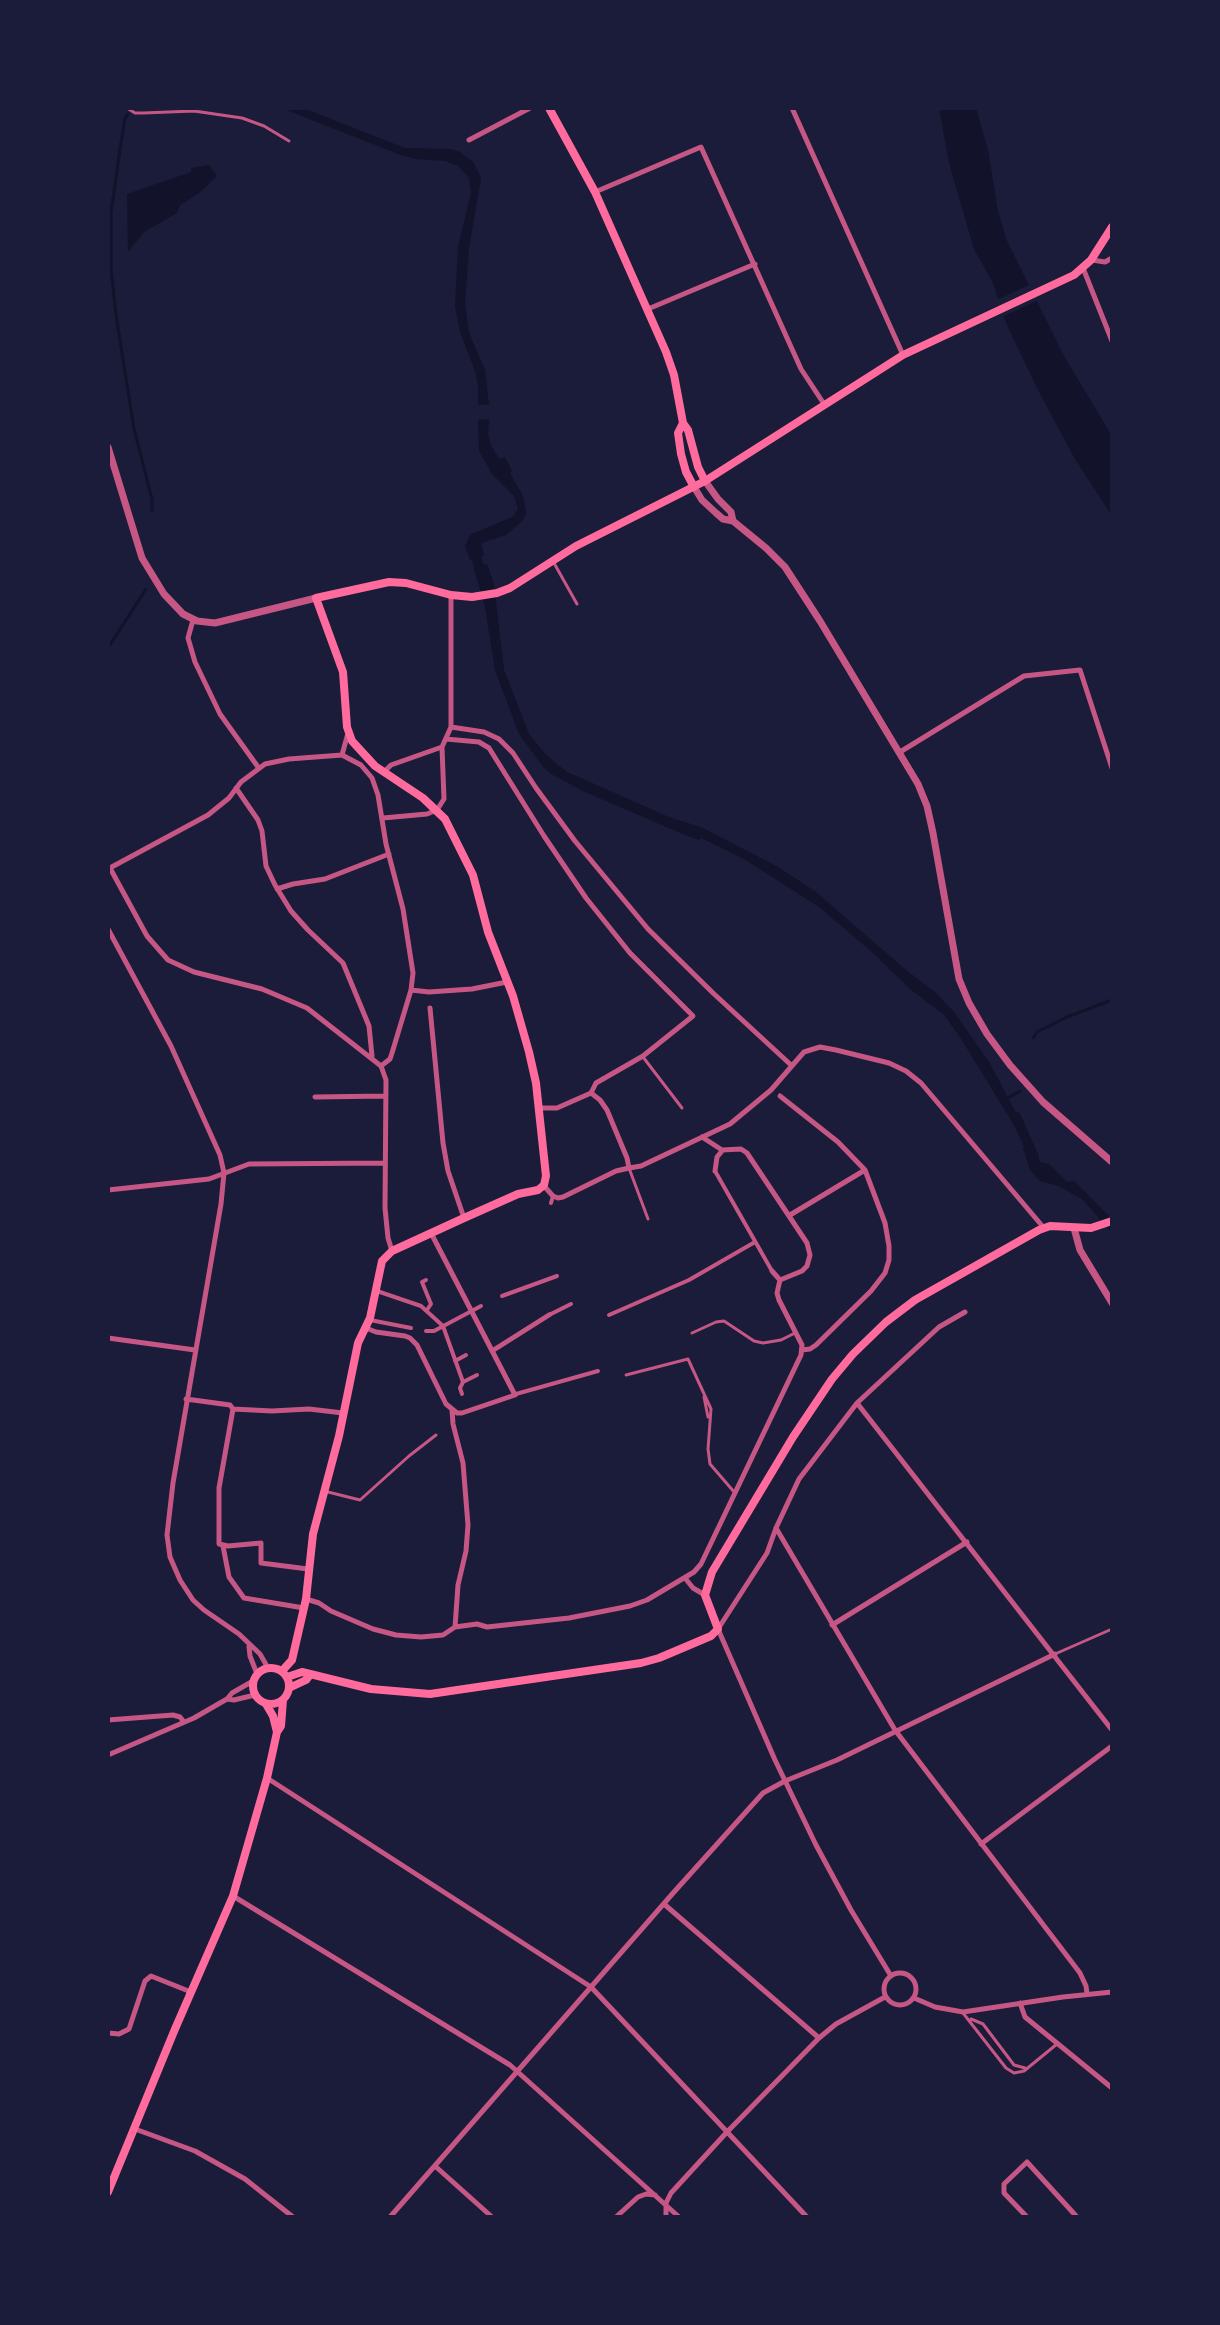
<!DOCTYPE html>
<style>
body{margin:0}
#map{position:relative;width:1220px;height:2325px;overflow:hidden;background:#1b1b3a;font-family:"IBM Plex Serif",serif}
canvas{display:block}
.frame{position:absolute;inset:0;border:110px solid #1b1b3a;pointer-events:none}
</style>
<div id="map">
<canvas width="1220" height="2325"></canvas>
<div class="frame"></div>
</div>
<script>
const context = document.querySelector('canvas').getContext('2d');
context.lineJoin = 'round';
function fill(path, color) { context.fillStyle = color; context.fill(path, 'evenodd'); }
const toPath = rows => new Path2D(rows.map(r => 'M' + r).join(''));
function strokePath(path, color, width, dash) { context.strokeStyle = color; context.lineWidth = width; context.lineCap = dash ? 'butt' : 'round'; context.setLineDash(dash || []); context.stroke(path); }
const water = toPath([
 [281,108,303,108,405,148,451,149,460,152,474,163,481,178,469,248,465,302,469,333,485,370,489,405,478,405,478,386,475,371,460,332,455,307,458,247,471,193,469,178,458,166,446,161,416,159,401,155],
 [939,108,976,108,988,150,998,211,1007,241,1064,356,1112,436,1112,516,1075,459,1038,390,1006,323,993,283,974,249,949,163],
 [209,165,217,176,214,179,199,193,180,205,177,213,144,232,128,252,127,194,191,172,191,168],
 [489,419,488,434,491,445,499,459,505,457,512,471,510,473,523,496,526,513,523,520,506,535,481,543,484,555,470,560,465,546,470,535,514,516,518,509,514,496,492,474,479,450,478,420],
 [487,564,494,584,504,670,529,734,547,756,567,772,669,817,703,828,778,867,816,892,906,970,935,992,954,1012,989,1062,1023,1126,1017,1130,960,1037,944,1015,910,989,873,953,819,907,744,859,701,838,699,840,685,835,583,791,553,775,544,768,519,734,495,670,485,607,474,569],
 [1033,1143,1040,1162,1049,1164,1067,1182,1074,1181,1107,1214,1112,1220,1112,1233,1082,1199,1056,1185,1040,1181,1030,1170,1023,1148]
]);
const pier = toPath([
 [1033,283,1041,299,1000,318,994,301]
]);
const stream = toPath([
 [732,108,759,108],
 [128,114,125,118,120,149,111,213,111,269,116,315,134,429,152,499,152,511],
 [108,648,146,589],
 [1033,1038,1037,1032,1067,1017,1112,1000],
 [1006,1099,1020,1091]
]);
const canal = toPath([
 [473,545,483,580],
 [1016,1117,1034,1157]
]);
const service = toPath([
 [127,108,135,113,143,113,194,111,242,118,264,126,289,141],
 [554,563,577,604],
 [643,1057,682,1108],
 [629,1168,648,1219],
 [692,1333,716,1322,724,1321,754,1341,763,1343,781,1340,795,1333],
 [626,1375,688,1359,711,1409,708,1449,710,1464,735,1493],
 [704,1397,708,1417],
 [328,1492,360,1500,409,1456,436,1435],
 [1055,1654,1112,1629],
 [963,2013,1006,2068,1014,2073,1024,2071,1057,2044],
 [971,2019,983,2024,1014,2065,1025,2068]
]);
const pedestrian = toPath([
 [715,1171,772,1271],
 [551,1203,553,1196],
 [426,1280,422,1282,431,1304,427,1310],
 [377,1291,421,1306,443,1326,463,1382,460,1388,462,1394],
 [502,1296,557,1276],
 [549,1315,571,1304],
 [609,1315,689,1280,755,1242],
 [370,1320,411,1328],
 [426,1331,434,1331,481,1306],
 [455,1361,466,1355],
 [463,1382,477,1375],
 [516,1394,598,1371]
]);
const minor = toPath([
 [792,108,903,355],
 [469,140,530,108],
 [595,192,701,147,801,369,824,404],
 [1092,260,1105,262,1112,258],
 [1083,268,1112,341],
 [648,309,755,264],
 [193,620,188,638,195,662,220,714,258,767],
 [451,727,484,732,499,739,513,753,536,788,575,841,648,929,713,993,791,1065],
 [446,739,479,742,489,748,544,836,586,898,630,953,693,1016,643,1056,596,1083,591,1093],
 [900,752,1024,676,1080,670,1112,768],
 [342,755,348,733],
 [384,772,391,765,442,747],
 [236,788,258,820,262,831,266,866,275,885,291,911,308,930,343,963,369,1026,372,1056],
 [383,818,427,814,437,810,444,799,442,747,451,727,451,595],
 [110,868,147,936,168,960,194,972,262,989,307,1008,381,1066,386,1080,385,1208,388,1238,392,1251],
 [108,869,208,815,229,798,241,782,265,764,289,759,342,755,361,765,372,778,378,795,386,844,403,909,413,973,411,990,392,1053,390,1059,381,1066],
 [277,889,293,884,325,879,389,854],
 [108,929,171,1046,220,1155,224,1173,221,1204,173,1483,167,1535,170,1557,180,1580,193,1600,204,1610,239,1634,260,1654,268,1668],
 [411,990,429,992,472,989,507,982],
 [430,1008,443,1143,448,1171,464,1218],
 [780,1096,838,1142,865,1170,885,1223,889,1246,889,1260,885,1273,871,1291,816,1345,810,1349,802,1350],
 [315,1097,385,1096],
 [538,1108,557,1108,591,1093,600,1100,607,1110,627,1158,629,1168,616,1171,563,1197,558,1198,553,1196,544,1186],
 [702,1137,722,1150,741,1149,747,1153,807,1243,810,1255,807,1266,802,1271,780,1280],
 [629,1168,641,1166,730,1124,771,1090,804,1052,820,1047,836,1050,889,1063,906,1071,921,1083,1044,1228],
 [715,1171,717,1157,722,1151],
 [108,1190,209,1179,249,1164,384,1163],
 [790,1215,865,1170],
 [772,1271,780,1280],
 [366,1328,376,1332,405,1336,410,1338,417,1345,446,1404,457,1413,462,1413,515,1395,431,1233],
 [108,1338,195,1350],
 [492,1351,549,1315],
 [186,1399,230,1405,233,1409,272,1411,309,1409,343,1413],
 [857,1403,1112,1730],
 [233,1409,219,1488,219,1544,228,1546,261,1543,261,1563,308,1569],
 [452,1410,453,1424,463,1463,468,1525,466,1551,458,1585,455,1627],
 [776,1528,895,1730,1080,1973,1086,1986,1087,1994],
 [223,1546,229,1577,244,1598,304,1608],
 [685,1578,693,1588,705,1595],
 [306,1599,319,1603,331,1611,373,1629,396,1635,421,1637,443,1635,455,1627,477,1624,487,1627,569,1618,630,1606,647,1600,694,1572,701,1564,801,1355,802,1345,779,1300,777,1293,780,1280],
 [832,1625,967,1542],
 [249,1647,250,1656,257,1674],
 [227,1699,234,1700,255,1695],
 [108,1720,173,1715,180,1717,184,1722],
 [108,1755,194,1718,227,1699,232,1693,253,1681],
 [267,1778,591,1987,807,2217],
 [981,1844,1112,1746],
 [233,1896,510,2065,679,2217],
 [664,1904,819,2038],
 '884 1989a16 16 0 1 1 32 0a16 16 0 1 1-32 0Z',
 [891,1976,851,1910,816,1845,775,1760,718,1629,767,1553,776,1528,799,1479,857,1403,939,1327,965,1312],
 [914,1998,935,2007,963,2012,1063,1997,1112,1992],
 [1020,2003,1025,2017,1112,2088],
 [108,2033,119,2034,129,2029,145,1981,151,1976,191,1992],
 [135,2129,195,2151,245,2179,293,2217],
 [435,2166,492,2217],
 [666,2203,671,2193,727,2132,819,2038,836,2024,885,1997],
 [666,2204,666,2217],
 [390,2217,674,1892,763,1793,785,1781,837,1760,1055,1654],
 [616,2217,638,2197,646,2194,655,2195],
 [1027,2217,1004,2193,1004,2184,1027,2162,1077,2217]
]);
const tertiary = toPath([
 [108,447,142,558,164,594,183,614,197,621,215,623,316,598],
 [705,481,718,499,731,512,733,521],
 [694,487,702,500,716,513,723,519,733,521,766,548,785,567,820,621,918,784,927,806,933,833,959,979,969,1003,987,1034,1010,1065,1043,1102,1112,1162],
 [1074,1228,1080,1250,1112,1303]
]);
const secondary = toPath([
 [549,108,595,192,666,352,674,375,683,423,688,430,698,467,705,481],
 [683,423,678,433,681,454,686,472,694,487]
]);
const primary = toPath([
 '253 1686a18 18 0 1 1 36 0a18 18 0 1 1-36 0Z',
 [282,1671,292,1660,306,1599,313,1534,339,1436,358,1343,370,1318,382,1261,392,1251,464,1218,518,1194,538,1190,544,1185,546,1176,536,1083,529,1052,513,996,488,932,473,875,445,819,423,798,375,766,352,741,347,727,343,672,316,598,389,582,406,583,451,595,472,597,497,593,510,588,576,546,705,481,903,355,1074,275,1091,260,1112,227],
 [287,1677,302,1672,371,1689,430,1694,641,1663,659,1658,711,1636,718,1629,705,1595,712,1572,793,1437,832,1379,853,1354,886,1322,915,1300,1039,1230,1050,1226,1091,1228,1112,1221],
 [289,1688,306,1680,309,1676],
 [266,1704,273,1716,277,1732],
 [108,2192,175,2029,233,1896,267,1778,277,1732,281,1726,283,1700]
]);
fill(water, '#12122b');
fill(pier, '#1b1b3a');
strokePath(stream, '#12122b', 3);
strokePath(canal, '#12122b', 10);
strokePath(service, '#c65784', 3);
strokePath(pedestrian, '#c65784', 4);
strokePath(minor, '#c65784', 5);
strokePath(tertiary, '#c65784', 7);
strokePath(secondary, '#ff6b9d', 8);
strokePath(primary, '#ff6b9d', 8);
</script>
